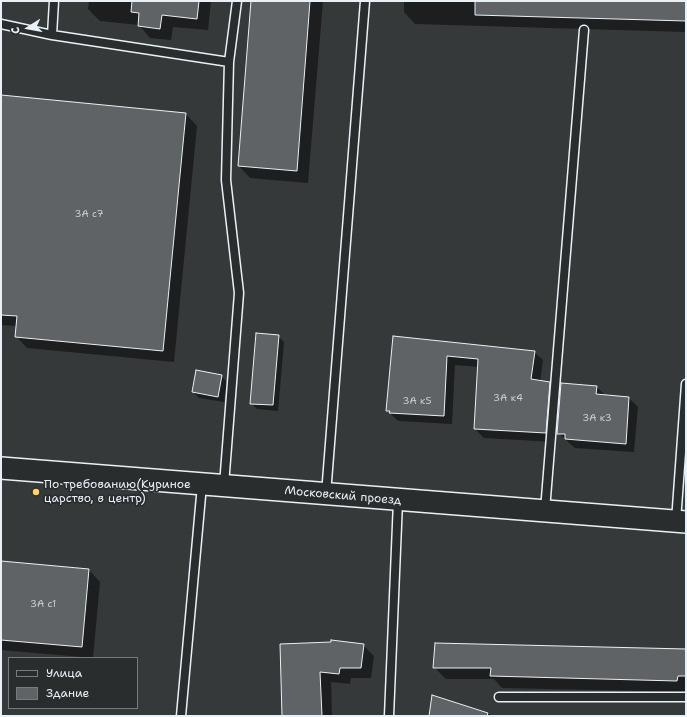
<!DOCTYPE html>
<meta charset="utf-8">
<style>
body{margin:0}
#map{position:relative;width:687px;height:717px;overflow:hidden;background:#35393a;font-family:"Shantell Sans",sans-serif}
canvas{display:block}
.frame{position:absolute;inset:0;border:2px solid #e8f1f8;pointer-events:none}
.legend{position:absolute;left:8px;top:657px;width:130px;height:52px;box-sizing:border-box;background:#2a2d2e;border:1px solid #767b7f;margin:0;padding:5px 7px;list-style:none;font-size:12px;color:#e8f1f8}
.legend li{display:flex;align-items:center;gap:8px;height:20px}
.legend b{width:20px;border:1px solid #767b7f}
.north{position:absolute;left:8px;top:8px;width:40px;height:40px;-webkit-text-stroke:3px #2a2d2e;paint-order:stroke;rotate:259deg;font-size:11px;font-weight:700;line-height:16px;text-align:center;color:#e8f1f8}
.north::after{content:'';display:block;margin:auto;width:14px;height:18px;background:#e8f1f8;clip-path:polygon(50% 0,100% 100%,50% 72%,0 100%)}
</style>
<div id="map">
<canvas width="687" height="717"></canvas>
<div class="frame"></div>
<ul class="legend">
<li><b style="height:5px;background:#2a2d2e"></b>Улица</li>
<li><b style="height:11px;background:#5f6365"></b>Здание</li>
</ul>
<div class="north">С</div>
</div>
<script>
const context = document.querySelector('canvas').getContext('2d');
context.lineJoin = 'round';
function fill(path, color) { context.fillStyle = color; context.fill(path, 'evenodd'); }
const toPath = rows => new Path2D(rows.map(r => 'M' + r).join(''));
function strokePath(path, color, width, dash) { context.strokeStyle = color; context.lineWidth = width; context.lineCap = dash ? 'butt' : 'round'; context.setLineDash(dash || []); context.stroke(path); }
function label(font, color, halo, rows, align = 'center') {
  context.font = font + ' "Shantell Sans",sans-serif'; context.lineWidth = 3.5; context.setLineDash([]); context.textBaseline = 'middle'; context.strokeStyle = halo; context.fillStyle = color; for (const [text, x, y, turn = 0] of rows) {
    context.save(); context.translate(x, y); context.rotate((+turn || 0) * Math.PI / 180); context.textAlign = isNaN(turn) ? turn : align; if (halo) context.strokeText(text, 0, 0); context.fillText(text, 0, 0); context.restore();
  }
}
const shadow = toPath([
 [89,1,211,1,208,30,173,27,171,40,150,38,139,25,100,21,88,9],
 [252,1,323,1,308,183,250,178,239,166],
 [404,1,686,1,686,32,415,24,404,12],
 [1,96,186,114,197,126,174,362,27,348,16,336,17,326,1,325],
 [278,336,284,342,278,411,257,409,251,403],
 [394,337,534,352,543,360,540,382,549,383,558,392,554,442,484,438,475,429,479,367,455,365,452,424,399,421,396,419,387,410],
 [221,376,227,382,224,402,199,398,193,392],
 [597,387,606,396,629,398,638,407,634,452,575,448,558,433],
 [1,562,89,570,100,582,93,658,1,650],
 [281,645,363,645,374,656,371,678,351,678,350,684,331,682,332,716,283,716],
 [686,650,686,692,502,688,494,679,446,679,434,667],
 [433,696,495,716,430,716]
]);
const building = toPath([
 [132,1,199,1,197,19,162,15,160,29,138,26,139,13,131,12,132,1],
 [251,1,310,1,297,171,238,166,251,1],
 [475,1,686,1,686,21,475,15,475,1],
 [1,95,186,113,163,351,15,337,17,316,1,315,1,95],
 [256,333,279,335,273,405,250,404,256,333],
 [393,336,535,351,531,379,550,382,546,433,474,429,478,359,447,356,444,416,389,413,390,411,386,411,393,336],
 [196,370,222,375,218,397,192,392,196,370],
 [561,383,597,386,596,394,629,397,626,444,565,439,565,434,557,434,561,383],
 [1,561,89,569,82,647,1,640,1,561],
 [331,640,364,644,361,668,340,668,339,674,320,672,322,716,282,716,280,644,331,642,331,640],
 [435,643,686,649,686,676,678,676,677,681,490,676,491,668,433,668,435,643],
 [432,695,488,713,487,716,429,716,432,695]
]);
const service = toPath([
 [1,24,52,35,229,62],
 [52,35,54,1],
 [224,485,239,293,226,180,229,62,237,1],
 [326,494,365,1],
 [545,510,584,30],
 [676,521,686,384],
 [499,697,686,697],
 [181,716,202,485],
 [389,716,398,501]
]);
const tertiary = toPath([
 [1,468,686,522]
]);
const markers = [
 [36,492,4,"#ffd166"]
];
const numberNames = [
 ["3А с7",89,214],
 ["3А к4",508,398],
 ["3А к5",417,401],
 ["3А к3",597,418],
 ["3А с1",43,604]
];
const poiNames = [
 ["По требованию(Куриное",44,485],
 ["царство, в центр)",44,499]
];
const streetNames = [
 ["Московский проезд",343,496,5]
];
fill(shadow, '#0007');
fill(building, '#5f6365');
strokePath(building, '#e8f1f8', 1);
strokePath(service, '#e8f1f8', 11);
strokePath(tertiary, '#e8f1f8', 24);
strokePath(service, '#2a2d2e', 8);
strokePath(tertiary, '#2a2d2e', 21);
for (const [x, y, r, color] of markers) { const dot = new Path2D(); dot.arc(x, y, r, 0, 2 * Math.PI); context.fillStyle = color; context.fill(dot); strokePath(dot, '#2a2d2e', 1.5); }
label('10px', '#c6ced3', null, numberNames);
label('12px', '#e8f1f8', '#2a2d2e', poiNames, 'left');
label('12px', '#e8f1f8', '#2a2d2e', streetNames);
</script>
